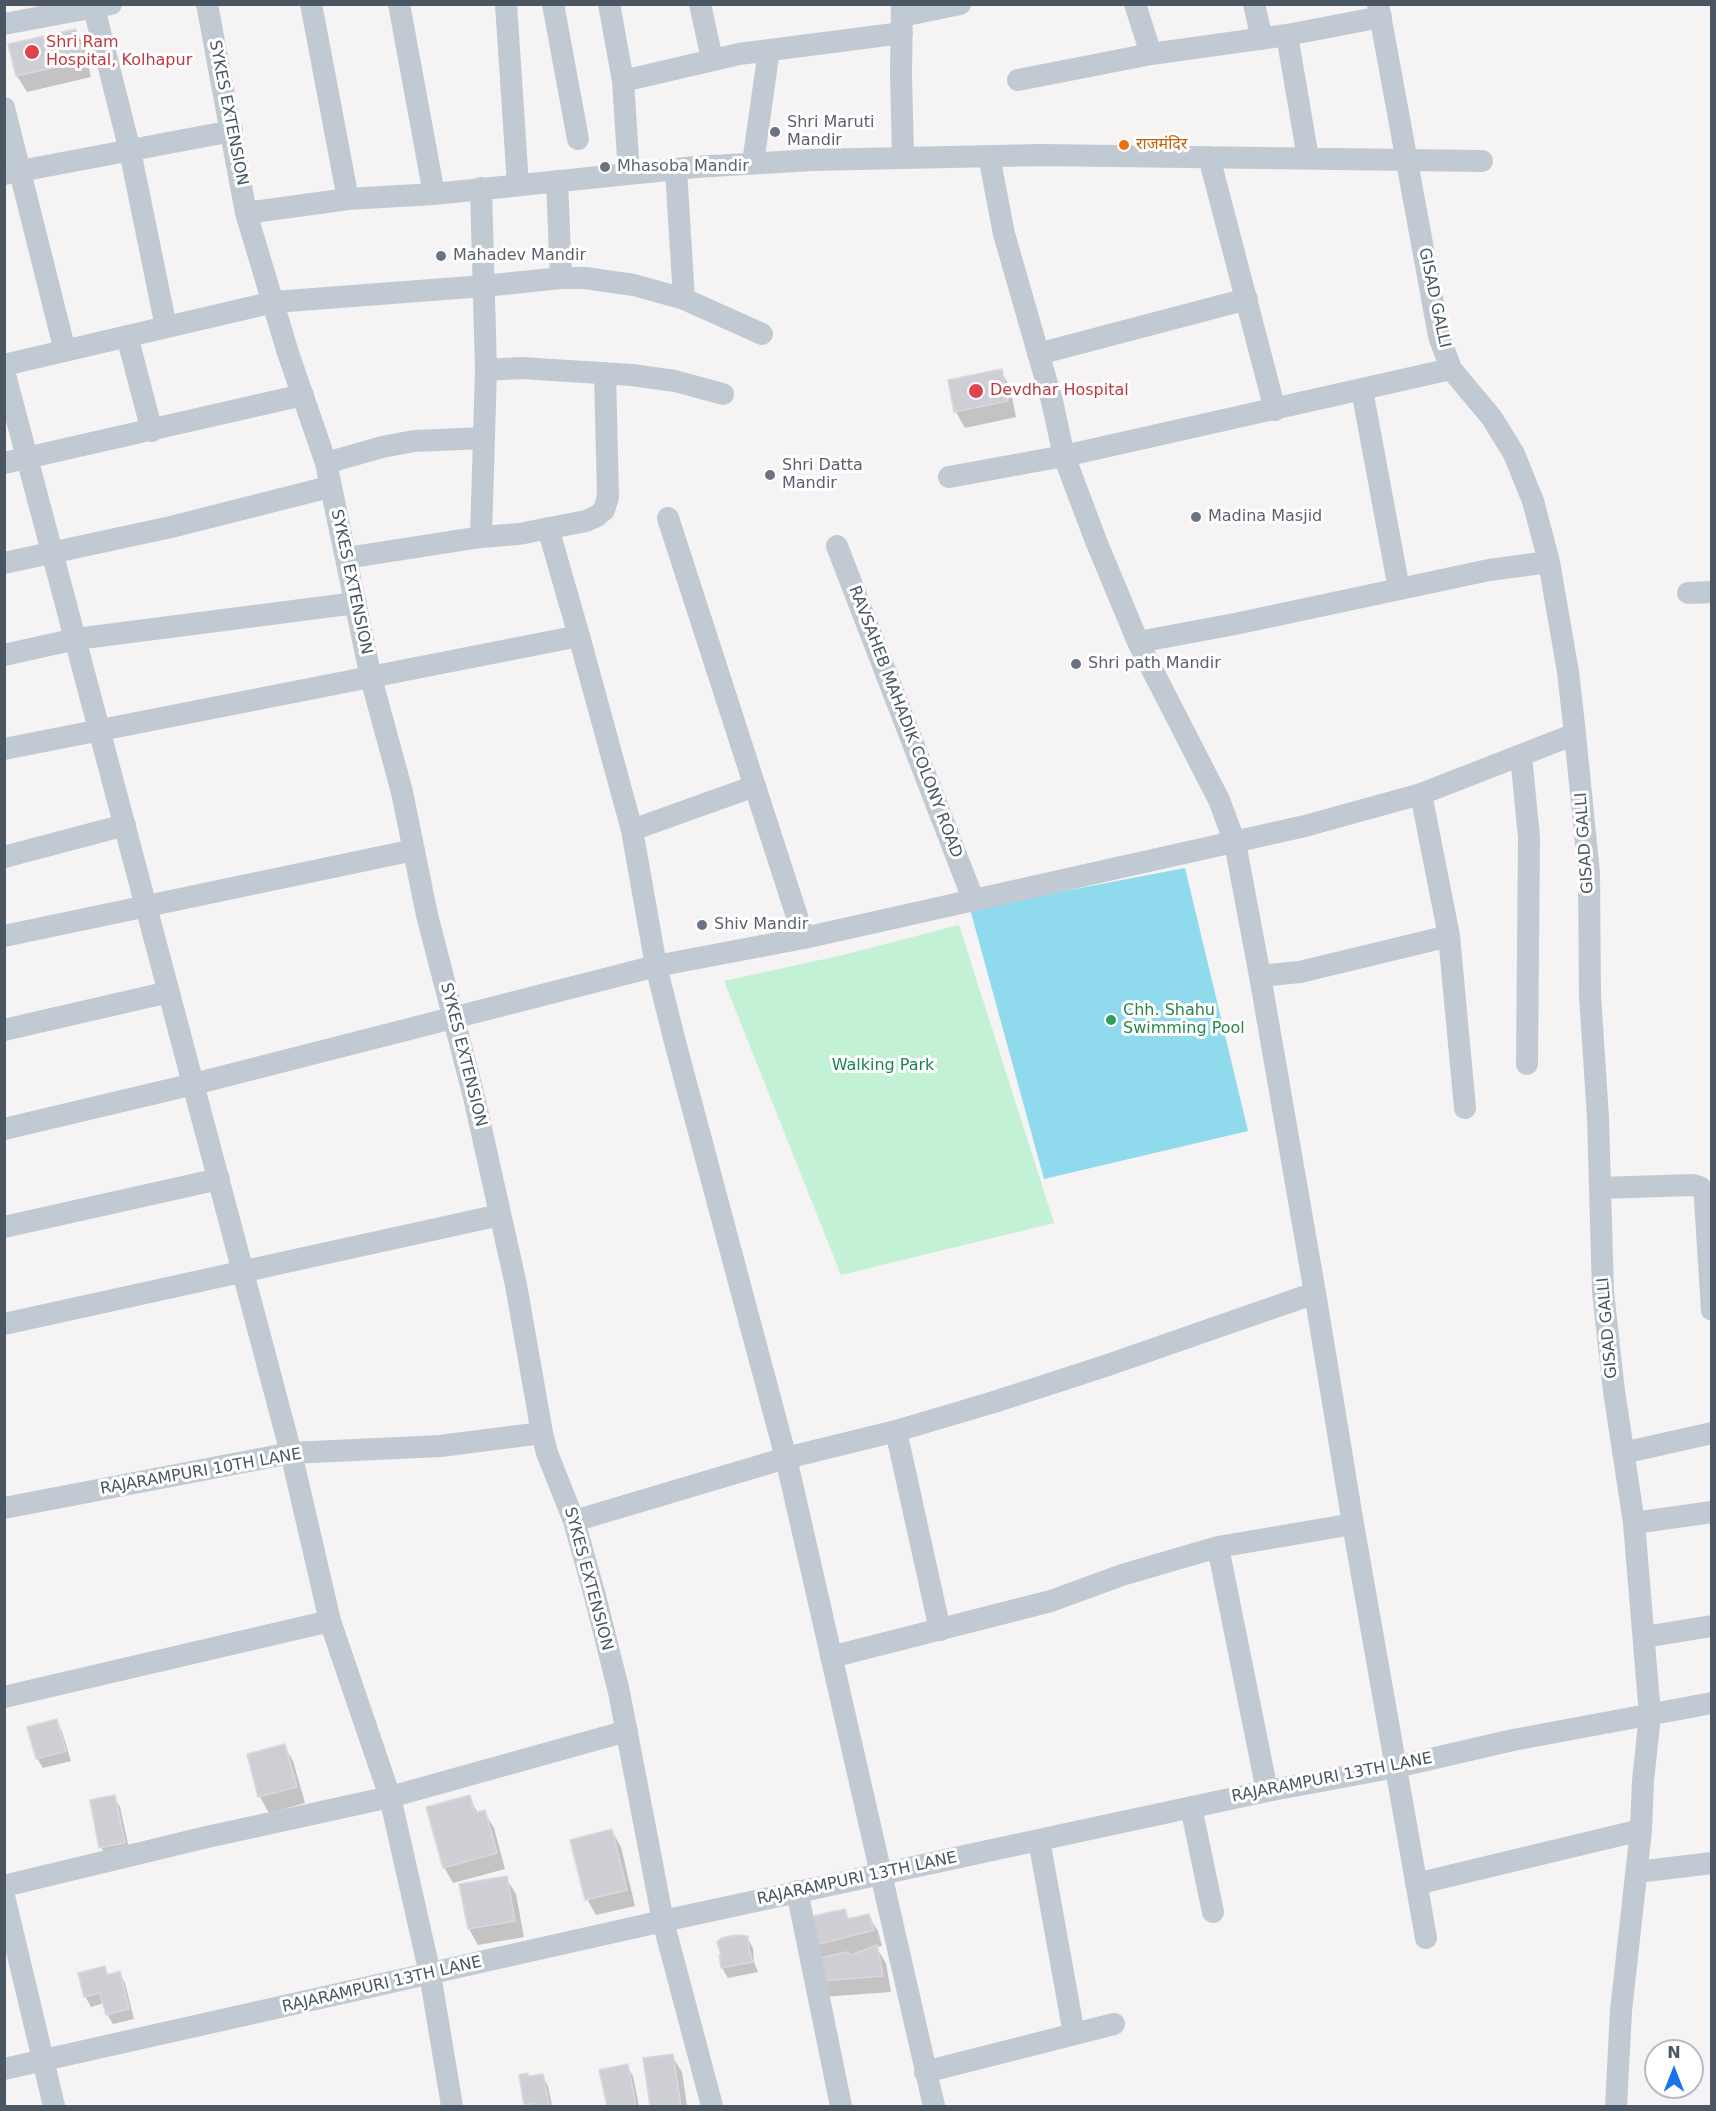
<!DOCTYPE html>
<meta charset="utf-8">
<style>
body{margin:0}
#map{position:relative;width:1716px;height:2111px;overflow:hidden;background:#f5f3f3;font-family:"DejaVu Sans",sans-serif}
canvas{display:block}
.frame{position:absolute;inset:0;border:6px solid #4a5661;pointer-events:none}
.north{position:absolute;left:1644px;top:2039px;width:60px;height:60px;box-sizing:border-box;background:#fff;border:2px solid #b7bbc0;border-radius:50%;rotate:0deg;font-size:16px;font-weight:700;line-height:24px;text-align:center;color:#4a5661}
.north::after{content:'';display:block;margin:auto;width:21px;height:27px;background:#1a73e8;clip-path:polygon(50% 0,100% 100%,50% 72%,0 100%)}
</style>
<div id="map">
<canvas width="1716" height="2111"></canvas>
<div class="frame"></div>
<div class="north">N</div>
</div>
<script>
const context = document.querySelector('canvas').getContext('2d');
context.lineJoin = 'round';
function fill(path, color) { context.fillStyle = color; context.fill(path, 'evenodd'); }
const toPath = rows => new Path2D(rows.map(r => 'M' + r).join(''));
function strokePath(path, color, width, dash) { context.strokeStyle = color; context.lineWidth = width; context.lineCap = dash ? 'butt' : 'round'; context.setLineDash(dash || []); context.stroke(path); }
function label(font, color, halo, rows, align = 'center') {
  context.font = font + ' "DejaVu Sans","Noto Sans Devanagari",sans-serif'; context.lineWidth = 6; context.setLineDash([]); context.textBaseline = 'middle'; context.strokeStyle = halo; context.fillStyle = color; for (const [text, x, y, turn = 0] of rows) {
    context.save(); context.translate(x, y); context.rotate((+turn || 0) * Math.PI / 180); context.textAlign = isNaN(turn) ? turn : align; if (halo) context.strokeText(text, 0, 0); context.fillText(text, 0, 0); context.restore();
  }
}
const green = toPath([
 [959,925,1054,1223,841,1275,724,981,843,955]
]);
const water = toPath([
 [1185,868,1248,1131,1044,1179,970,909]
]);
const shadow = toPath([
 [75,30,84,46,91,77,27,92,17,76,10,45],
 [1001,371,1010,387,1016,417,965,428,956,412,950,381],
 [56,1720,62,1731,71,1761,43,1768,37,1758],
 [284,1745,293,1761,305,1803,269,1813,260,1797,248,1755],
 [114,1797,120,1807,130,1853,107,1857,101,1847],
 [469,1797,478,1813,484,1812,494,1828,505,1869,453,1883,444,1867],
 [612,1831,621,1847,635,1906,596,1915,587,1899],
 [506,1878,516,1894,524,1937,478,1945,469,1929],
 [844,1911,850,1920,868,1915,878,1931,882,1946,876,1947,886,1963,891,1992,822,1997,810,1951],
 [747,1937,753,1948,754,1962,758,1972,728,1978,722,1968],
 [104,1968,109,1976,119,1973,125,1983,134,2019,113,2024,107,2014,104,2003,91,2007,85,1996],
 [672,2056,682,2072,687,2106,651,2106,644,2060],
 [627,2066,633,2076,639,2106,608,2106,601,2071],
 [521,2076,529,2078,543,2076,548,2086,552,2106,526,2106]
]);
const building = toPath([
 [76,29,83,61,16,76,8,44,76,29],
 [1002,369,1008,401,954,412,948,380,1002,369],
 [57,1719,66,1751,36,1759,27,1727,57,1719],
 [285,1744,297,1787,258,1797,247,1754,285,1744],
 [115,1795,125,1843,99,1848,90,1800,115,1795],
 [470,1795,475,1813,485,1810,497,1853,443,1868,426,1807,470,1795],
 [612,1829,627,1890,585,1900,570,1840,612,1829],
 [507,1876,515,1921,468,1929,459,1884,507,1876],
 [845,1909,848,1919,869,1914,874,1930,812,1946,795,1920,845,1909],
 [736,1935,748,1936,749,1950,753,1962,721,1968,719,1955,721,1955,717,1942,721,1938,736,1935],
 [877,1945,883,1976,812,1982,805,1961,847,1952,851,1955,877,1945],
 [105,1966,107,1975,120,1971,129,2009,106,2015,100,1993,84,1997,78,1973,105,1966],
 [673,2054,681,2106,650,2106,643,2058,673,2054],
 [628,2064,636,2106,607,2106,599,2070,628,2064],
 [528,2073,528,2076,543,2074,549,2105,536,2106,536,2103,524,2105,519,2075,528,2073]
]);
const minor = toPath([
 [207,4,246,213,288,353,326,463,371,678,402,792,427,915,474,1097,516,1285,542,1433,547,1453,574,1521,595,1596,619,1692,663,1921,712,2106],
 [311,4,348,199],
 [399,4,434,194],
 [506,4,518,185],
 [553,4,578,139],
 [609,4,623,81,629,174],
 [700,4,712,59],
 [902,4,901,74,903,157],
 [1135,4,1151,54],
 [1254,4,1262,39],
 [1378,4,1439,336,1451,369,1492,418,1514,454,1533,501,1549,562,1568,672,1575,734,1589,873,1590,995,1598,1118,1603,1292,1614,1391,1634,1523,1650,1715,1643,1781,1641,1830,1621,2011,1616,2106],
 [94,8,130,151,166,327],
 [902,16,960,4],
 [4,24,111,4],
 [1287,35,1308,158],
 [1018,80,1151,54,1287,35,1381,17],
 [623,81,739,54,902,33],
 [4,108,65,351],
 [989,156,1004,234,1052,401,1064,456,1096,541,1138,642,1219,800,1235,843,1260,976,1315,1293,1353,1524,1426,1938],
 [1209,157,1275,410],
 [753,163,769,50],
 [676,170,684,299],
 [4,174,232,131],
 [557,181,561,278],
 [246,213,348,199,434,194,696,167,812,160,1041,155,1482,161],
 [127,336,152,431],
 [1038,354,1247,299],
 [4,365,274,302,484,286,561,278,585,278,634,285,684,299,762,334],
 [486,370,521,368,632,375,675,381,723,394],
 [4,371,291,1453,330,1621,390,1797,430,1974,452,2106],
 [1362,390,1399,589],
 [4,463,303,395],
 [326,463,382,447,414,441,484,438],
 [949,477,1064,456,1451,369],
 [668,518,804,938],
 [548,528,579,636],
 [481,537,486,370,481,188],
 [837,546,973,899],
 [346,558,481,537,519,534,586,521,597,516,604,510,608,497,605,373],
 [4,563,171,527,329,487],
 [1688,593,1712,592],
 [1138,642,1235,624,1489,570,1549,562],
 [4,655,76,639,356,603],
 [4,749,579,636,632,830,656,966,675,1042,786,1458,934,2106],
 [1521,756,1529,837,1527,1064],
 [1421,794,1449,936,1465,1108],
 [632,830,755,786],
 [4,857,125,825],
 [4,936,414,850],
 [1260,976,1300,972,1449,936],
 [4,1030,169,992],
 [4,1129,194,1084,656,966,804,938,1305,826,1421,794,1575,734],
 [1600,1188,1693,1185,1700,1187,1705,1194,1705,1200,1712,1310],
 [4,1227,219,1179],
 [4,1324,500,1215],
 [896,1431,940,1630],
 [1623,1453,1712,1433],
 [4,1508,291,1453,440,1446,542,1433],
 [574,1521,786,1458,896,1431,994,1402,1105,1366,1315,1293],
 [1634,1523,1712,1512],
 [1218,1547,1267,1791],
 [1644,1637,1712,1626],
 [831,1657,1051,1601,1122,1575,1218,1547,1353,1524],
 [4,1697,330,1621],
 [1191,1807,1213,1912],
 [1039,1840,1074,2034],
 [1637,1872,1712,1863],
 [1416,1884,1641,1830],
 [4,1886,207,1837,390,1797,627,1731],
 [797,1891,841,2106],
 [4,1896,54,2106],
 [4,2069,663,1921,1099,1827,1267,1791,1396,1767,1513,1740,1712,1703],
 [925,2072,1114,2024]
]);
const markers = [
 [32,52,8,"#e0444e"],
 [775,132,6,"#6b7280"],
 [1124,145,6,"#e8710a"],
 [605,167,6,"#6b7280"],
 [441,256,6,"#6b7280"],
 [976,391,8,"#e0444e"],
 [770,475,6,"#6b7280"],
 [1196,517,6,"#6b7280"],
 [1076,664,6,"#6b7280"],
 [702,925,6,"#6b7280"],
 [1111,1020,6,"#2e9e5b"]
];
const healthNames = [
 ["Shri Ram",46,43],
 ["Hospital, Kolhapur",46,61],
 ["Devdhar Hospital",990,391]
];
const streetNames = [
 ["SYKES EXTENSION",228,113,79],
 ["GISAD GALLI",1434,298,78],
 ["SYKES EXTENSION",351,582,78],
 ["RAVSAHEB MAHADIK COLONY ROAD",905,722,69],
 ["GISAD GALLI",1585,843,-94],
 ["SYKES EXTENSION",463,1055,76],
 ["GISAD GALLI",1608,1328,-95],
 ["RAJARAMPURI 10TH LANE",201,1472,-10],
 ["SYKES EXTENSION",588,1579,75],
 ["RAJARAMPURI 13TH LANE",1332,1778,-11],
 ["RAJARAMPURI 13TH LANE",857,1879,-12],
 ["RAJARAMPURI 13TH LANE",382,1985,-13]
];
const worshipNames = [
 ["Shri Maruti",787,123],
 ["Mandir",787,141],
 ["Mhasoba Mandir",617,167],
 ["Mahadev Mandir",453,256],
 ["Shri Datta",782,466],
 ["Mandir",782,484],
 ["Madina Masjid",1208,517],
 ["Shri path Mandir",1088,664],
 ["Shiv Mandir",714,925]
];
const foodNames = [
 ["राजमंदिर",1136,145]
];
const leisureNames = [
 ["Chh. Shahu",1123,1011],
 ["Swimming Pool",1123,1029]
];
const parkNames = [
 ["Walking Park",883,1066]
];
fill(green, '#c3f1d5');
fill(water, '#90daee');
fill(shadow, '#0003');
fill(building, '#cdcfd5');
strokePath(building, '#d7d9de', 1.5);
strokePath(minor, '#c1cad2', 22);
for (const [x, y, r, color] of markers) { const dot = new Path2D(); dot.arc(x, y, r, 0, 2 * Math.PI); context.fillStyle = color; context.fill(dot); strokePath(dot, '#fff', 2); }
label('16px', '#be3a42', '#fff', healthNames, 'left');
label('16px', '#4a5661', '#fff', streetNames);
label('16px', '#5b616d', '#fff', worshipNames, 'left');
label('16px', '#c56008', '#fff', foodNames, 'left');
label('16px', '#27864d', '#fff', leisureNames, 'left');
label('16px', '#17864f', '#fff', parkNames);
</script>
